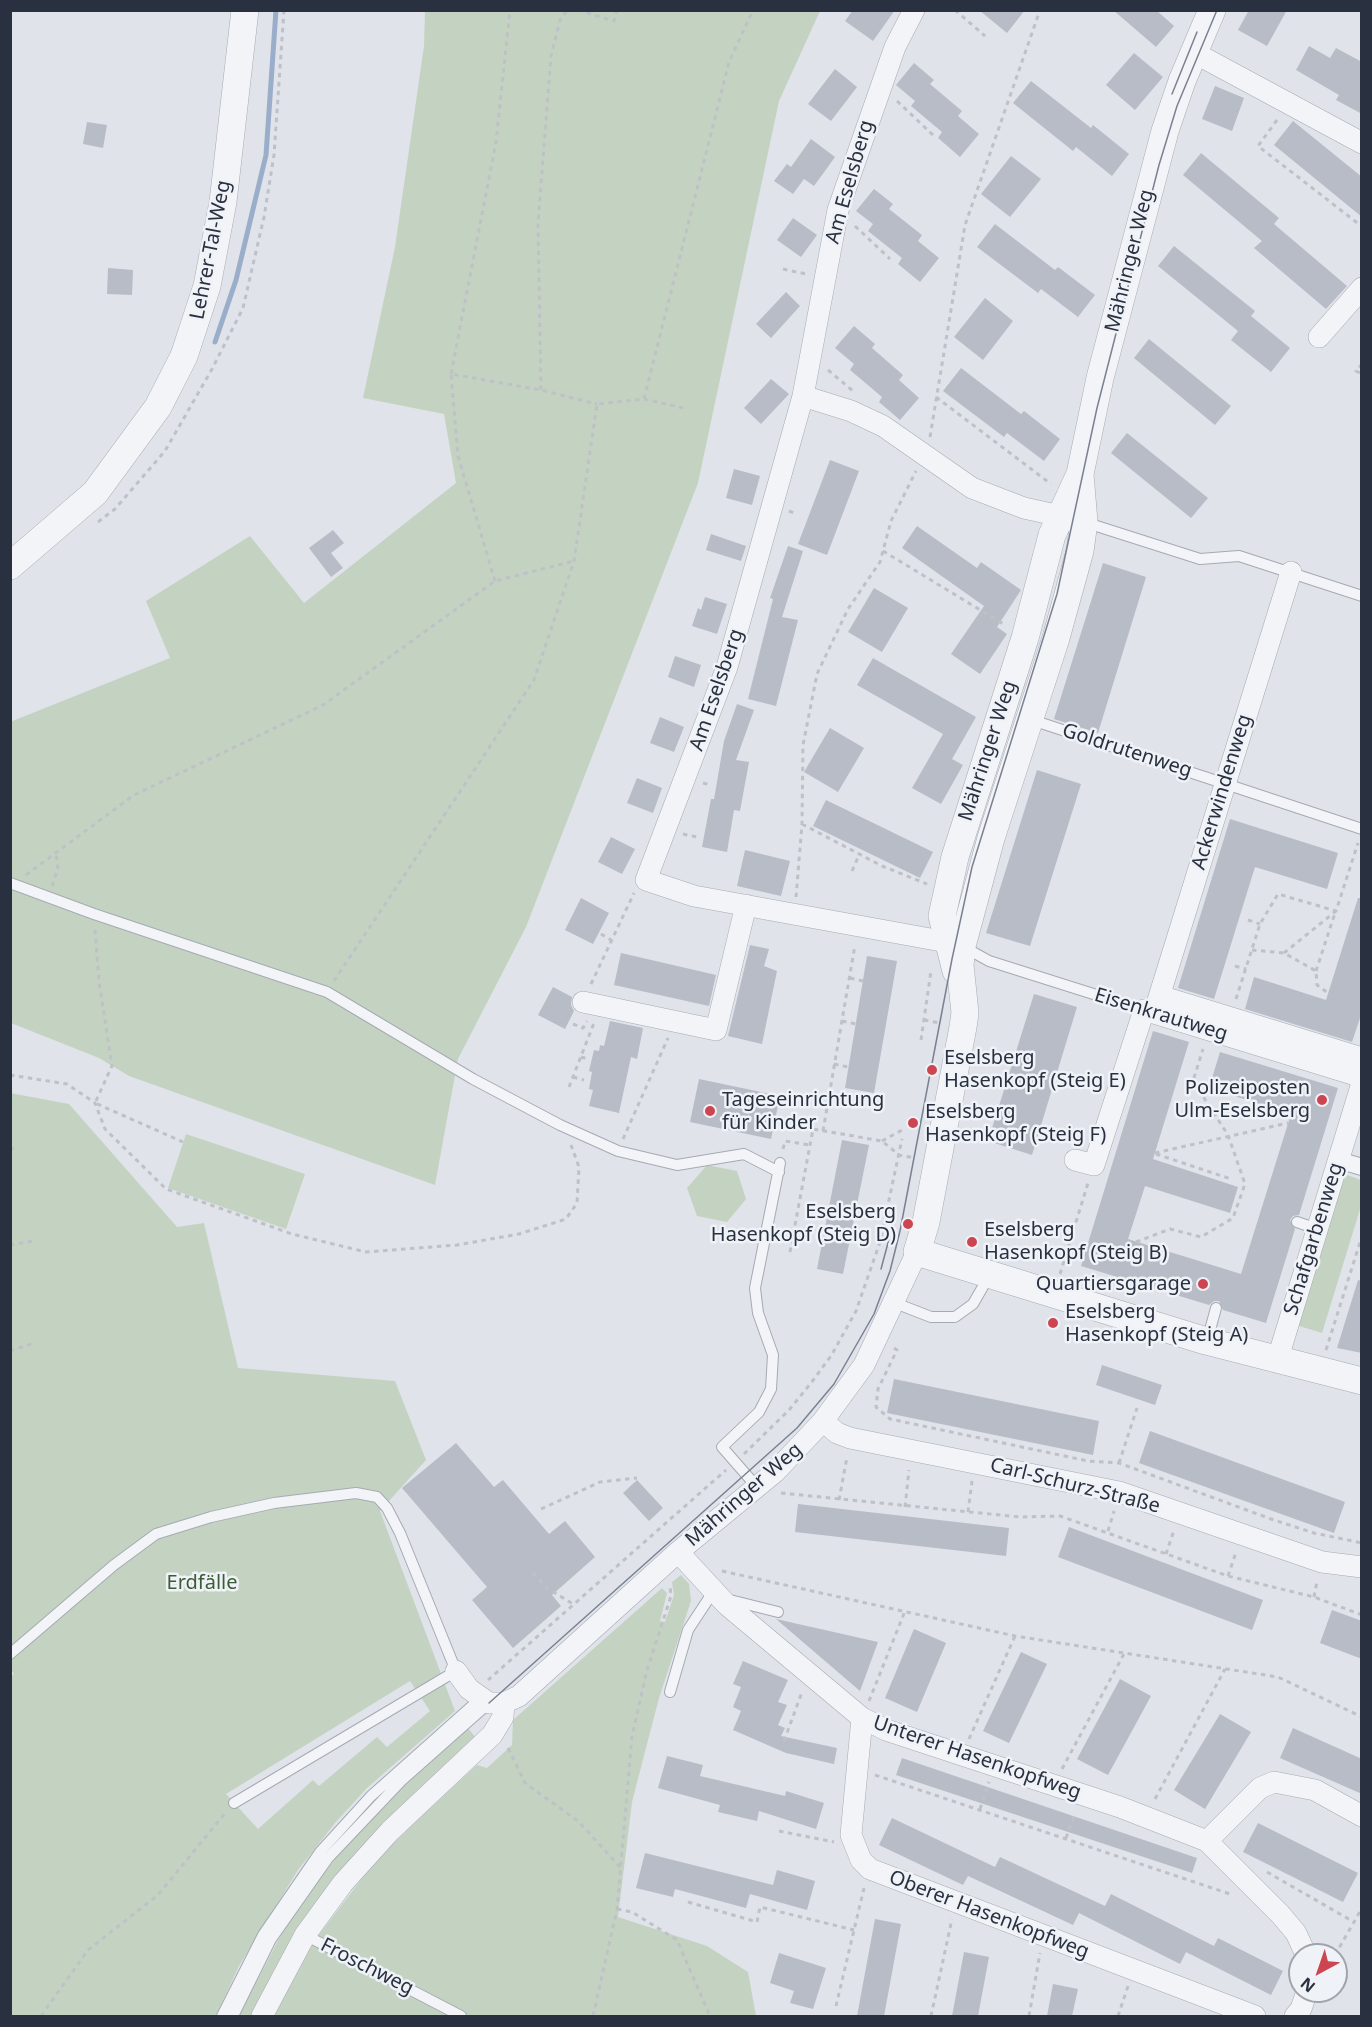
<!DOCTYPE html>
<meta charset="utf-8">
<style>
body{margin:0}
#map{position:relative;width:1372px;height:2027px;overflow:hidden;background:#e0e3e9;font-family:"Noto Sans",sans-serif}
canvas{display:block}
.frame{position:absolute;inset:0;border:12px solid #293040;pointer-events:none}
.north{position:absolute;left:1288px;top:1943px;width:60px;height:60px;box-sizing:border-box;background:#eff2f6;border:2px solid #a0a4ad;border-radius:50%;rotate:220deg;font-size:16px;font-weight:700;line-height:24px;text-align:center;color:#293040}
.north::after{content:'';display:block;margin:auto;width:21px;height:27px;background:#cd4551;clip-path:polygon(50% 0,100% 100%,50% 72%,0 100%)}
</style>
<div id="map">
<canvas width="1372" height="2027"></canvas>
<div class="frame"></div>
<div class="north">N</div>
</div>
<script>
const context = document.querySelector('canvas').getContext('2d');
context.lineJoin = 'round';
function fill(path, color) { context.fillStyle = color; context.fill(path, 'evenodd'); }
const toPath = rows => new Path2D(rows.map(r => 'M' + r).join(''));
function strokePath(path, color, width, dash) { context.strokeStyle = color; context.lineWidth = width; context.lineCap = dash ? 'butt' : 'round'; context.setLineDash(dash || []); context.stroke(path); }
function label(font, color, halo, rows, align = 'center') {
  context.font = font + ' "Noto Sans",sans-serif'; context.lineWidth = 5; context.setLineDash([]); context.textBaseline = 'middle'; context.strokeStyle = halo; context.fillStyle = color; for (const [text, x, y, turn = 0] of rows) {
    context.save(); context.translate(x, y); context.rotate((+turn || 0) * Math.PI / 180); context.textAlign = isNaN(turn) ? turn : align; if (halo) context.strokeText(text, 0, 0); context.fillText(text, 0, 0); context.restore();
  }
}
const green = toPath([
 [425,11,820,11,779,101,698,483,526,927,458,1059,435,1185,129,1076,99,1058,11,1023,10,722,170,658,146,601,250,536,304,603,456,483,444,414,363,398,395,247,424,46],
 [10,1093,69,1104,177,1227,204,1223,238,1368,395,1381,426,1460,380,1511,455,1711,367,1788,335,1823,298,1870,239,1966,216,2016,11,2016,10,1677,14,1674,10,1668],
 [410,1681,430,1711,387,1747,377,1737,319,1786,313,1780,258,1829,226,1794],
 [186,1134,305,1174,286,1229,168,1188],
 [707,1165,737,1171,746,1199,727,1222,697,1216,687,1188],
 [1344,1174,1361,1180,1361,1206,1322,1333,1296,1325],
 [681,1575,689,1584,691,1601,659,1698,632,1802,618,1917,707,1946,748,1972,756,2016,273,2016,315,1940,373,1864,419,1818,477,1765,487,1768,512,1745,513,1720,662,1588,667,1593,660,1621,665,1622,674,1595,672,1582],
 [468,1728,476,1738,386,1821,298,1929,275,1968,252,2016,239,2016,287,1923,315,1884,344,1848,407,1783]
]);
const stream = toPath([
 [215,342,236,280,266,155,276,10]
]);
const building = toPath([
 [853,10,895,10,873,41,845,21],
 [979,10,1025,10,1007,33],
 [1113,10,1156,10,1174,26,1156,47],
 [1249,10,1287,10,1267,46,1238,30],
 [1309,46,1330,58,1336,48,1362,62,1362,114,1336,100,1339,95,1296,70],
 [1134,53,1163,77,1135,110,1106,85],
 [914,63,934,80,930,84,962,111,958,116,979,134,960,157,938,138,942,132,911,106,915,101,896,85],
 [835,69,857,87,831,121,808,104],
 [1031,81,1091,128,1093,125,1129,154,1112,176,1076,147,1073,151,1013,103],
 [1215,86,1244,98,1232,131,1202,119],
 [1293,121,1362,177,1362,217,1274,145],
 [87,122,107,125,103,148,83,144],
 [811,139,835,157,814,186,804,179,793,194,774,181,787,164,791,167],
 [1201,153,1279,218,1274,224,1347,286,1326,309,1254,248,1262,241,1183,175],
 [1011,156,1041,179,1010,217,981,194],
 [874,189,893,204,889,209,922,235,918,241,939,258,920,282,898,264,902,258,868,231,873,224,856,211],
 [793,218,817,235,801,257,777,240],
 [995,224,1055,270,1058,267,1095,295,1078,317,1041,289,1038,293,977,247],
 [1174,246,1255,311,1251,316,1290,348,1271,372,1231,340,1238,331,1158,266],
 [108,268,133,270,132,295,107,294],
 [786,292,800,306,771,338,756,324],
 [985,298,1013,321,983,360,954,337],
 [854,326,875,344,872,348,903,375,899,380,919,398,900,420,879,402,882,397,850,370,854,364,835,348],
 [1149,339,1231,406,1215,425,1134,358],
 [961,368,1021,414,1024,411,1060,439,1044,461,1007,433,1004,437,943,391],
 [771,379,789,394,761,424,744,408],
 [1127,433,1208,498,1191,518,1111,453],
 [830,460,859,471,827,555,798,544],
 [734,469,760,476,752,505,726,498],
 [917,526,977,568,981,562,1021,590,997,627,1007,634,980,674,951,654,984,606,902,548],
 [333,530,344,543,331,553,343,568,331,577,309,548],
 [711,534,746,546,741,561,706,550],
 [788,546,803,551,782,617,798,620,776,706,748,699,773,599,770,598],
 [1103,563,1146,577,1098,733,1054,719],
 [874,588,908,608,882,652,848,632],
 [705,597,727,604,717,634,692,626,698,608,701,610],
 [675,656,701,665,694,687,668,677],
 [873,658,976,717,952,759,963,765,941,804,912,788,943,734,857,685],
 [737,704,754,710,736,760,749,762,740,811,734,810,727,852,702,847,711,799,714,799,724,741],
 [660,717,684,727,674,752,650,743],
 [830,728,864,748,838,792,804,772],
 [1037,770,1081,784,1030,946,986,933],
 [637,778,662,788,653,813,627,803],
 [826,800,933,852,920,878,813,826],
 [1230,819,1338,853,1327,889,1255,867,1214,999,1178,988],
 [611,837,635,849,622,874,598,862],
 [745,850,790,861,781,896,737,886],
 [581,898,609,913,593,944,565,930],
 [1358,898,1362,898,1362,1012,1352,1042,1245,1009,1254,977,1326,1000],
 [750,945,769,949,764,966,777,971,762,1044,728,1036],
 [621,953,716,975,709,1006,614,985],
 [867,956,897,961,874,1093,845,1088],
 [553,987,572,997,571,1005,574,1011,565,1029,538,1015],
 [1034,994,1077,1007,1032,1155,988,1141],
 [610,1021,643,1028,637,1059,631,1057,619,1113,589,1106,593,1090,589,1089,592,1072,589,1071,594,1050,599,1051,600,1045,604,1046],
 [1153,1031,1189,1042,1153,1159,1238,1187,1230,1213,1145,1186,1128,1239,1241,1274,1291,1114,1209,1088,1220,1052,1338,1088,1299,1215,1293,1216,1290,1220,1295,1229,1266,1323,1223,1310,1219,1301,1214,1301,1209,1305,1081,1266],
 [699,1079,780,1096,771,1139,690,1122],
 [842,1140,869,1145,843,1274,817,1269],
 [1358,1280,1362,1281,1362,1353,1337,1348],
 [1102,1365,1162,1385,1155,1405,1096,1385],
 [894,1379,1099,1421,1093,1455,887,1413],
 [1150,1431,1345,1502,1334,1533,1139,1463],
 [456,1443,494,1487,503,1480,549,1534,565,1521,595,1557,552,1595,561,1606,513,1648,472,1600,487,1587,402,1488],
 [637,1480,663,1508,649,1521,623,1493],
 [798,1504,1009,1528,1006,1556,795,1532],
 [1069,1527,1263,1600,1252,1630,1058,1557],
 [1332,1610,1362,1621,1362,1659,1320,1643],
 [776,1619,878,1642,860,1691],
 [914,1629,946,1643,917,1712,885,1698],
 [1021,1652,1047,1664,1009,1743,983,1731],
 [743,1661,788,1680,778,1702,787,1705,778,1725,785,1728,781,1736,837,1748,834,1764,786,1753,733,1730,741,1711,733,1707,741,1687,733,1684],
 [1120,1679,1151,1696,1108,1775,1077,1759],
 [1220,1714,1251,1732,1205,1809,1174,1790],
 [1293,1728,1362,1759,1362,1794,1280,1758],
 [667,1756,703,1765,700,1776,785,1796,786,1791,824,1803,816,1829,759,1811,757,1821,718,1812,720,1805,658,1788],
 [902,1758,1197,1858,1192,1873,896,1775],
 [892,1818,995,1867,1000,1857,1105,1906,1111,1894,1214,1946,1218,1938,1283,1971,1271,1995,1186,1952,1180,1964,1079,1913,1073,1925,968,1876,963,1885,879,1845],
 [1258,1823,1358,1873,1343,1902,1243,1852],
 [645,1853,773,1885,777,1870,815,1881,807,1910,750,1894,746,1908,675,1889,673,1897,636,1888],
 [875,1919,901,1924,884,2016,857,2016],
 [964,1952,989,1957,978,2016,952,2016],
 [779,1953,826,1968,813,2009,790,2003,794,1991,770,1983],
 [1053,1984,1078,1989,1072,2016,1047,2016]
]);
const path = toPath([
 [578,10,614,21,617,10],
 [955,10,985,36],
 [897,101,933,135],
 [1277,120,1258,146,1360,225],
 [855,226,890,259],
 [783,269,806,274],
 [1362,364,1356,371,1362,374],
 [828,370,853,391],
 [451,374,496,142,510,10],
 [541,390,538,224,551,56,561,17,569,10],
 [936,397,1051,484],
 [644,399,683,408],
 [930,437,965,225,1040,10],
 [789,511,797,514],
 [98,522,115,509,165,451,212,369,243,308,264,217,274,155,284,10],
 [883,551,1005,625],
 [495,581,458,456,451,374,541,390,597,404],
 [703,783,711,785],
 [802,824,882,866,927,884],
 [683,834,697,837],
 [852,871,859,855],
 [26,875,134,795,323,705,495,581,574,561],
 [52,886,58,868,56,853],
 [796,897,802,824,803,745,817,674,848,609,880,562,891,521,916,471],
 [1248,920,1260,924],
 [95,930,99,981,112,1066,95,1103,183,1142],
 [601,934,611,940],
 [1252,950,1284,953,1316,971,1317,985,1328,993],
 [1284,953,1336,911],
 [1235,966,1246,969],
 [1316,971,1335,913],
 [850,978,863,981],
 [334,981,534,680,574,561,597,404,644,399,729,62,753,10],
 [591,984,634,893],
 [1236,999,1260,924,1278,894,1336,911,1358,843],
 [924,1020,940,1023],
 [842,1021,856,1024],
 [573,1024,583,1028,587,1021],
 [921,1040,931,971],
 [581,1057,588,1059],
 [834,1064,848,1067],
 [10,1075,67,1084,95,1103,105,1129,166,1189,292,1234,366,1252,457,1245,519,1234,566,1219,577,1203,579,1167,571,1145],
 [573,1077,584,1080],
 [569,1087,594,1023],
 [823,1131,855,945],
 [623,1139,668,1038],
 [882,1141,904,1129],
 [10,1148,14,1149],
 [783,1149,785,1141,810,1145],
 [1155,1153,1288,1123],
 [1156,1154,1231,1179],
 [1136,1242,1170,1229,1201,1237,1233,1218,1245,1184,1228,1135,1193,1081,1203,1049],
 [10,1245,33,1241],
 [790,1252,813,1129,882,1141,899,1155,915,1158],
 [1060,1274,1088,1183],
 [1121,1292,1124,1279],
 [894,1348,897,1350,878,1389,876,1407,890,1419,1088,1461,1119,1463,1271,1519,1314,1533,1362,1543],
 [1326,1350,1362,1236],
 [10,1351,34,1343],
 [744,1454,789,1410,811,1383,831,1356,856,1311,880,1242,902,1139],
 [1119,1463,1137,1408],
 [781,1493,1020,1517,1060,1516,1228,1576,1314,1597,1362,1615],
 [839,1500,847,1457],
 [905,1507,909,1470],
 [541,1509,600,1482,637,1478],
 [968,1512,972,1481],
 [1108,1531,1114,1511],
 [1166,1554,1174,1530],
 [722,1571,1015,1636,1278,1677,1362,1717],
 [533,1573,547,1588,573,1604],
 [1228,1576,1236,1552],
 [1314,1597,1317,1581],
 [488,1680,726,1470],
 [869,1701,905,1611],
 [969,1739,1015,1636],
 [784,1741,802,1692],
 [508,1748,525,1783,578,1821,622,1869],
 [1062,1769,1125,1652],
 [875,1775,1233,1895],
 [1155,1799,1225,1669],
 [980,1809,989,1782],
 [779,1831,834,1842],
 [1066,1838,1075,1813],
 [1267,1872,1354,1922],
 [688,1902,757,1922,760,1907,854,1930],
 [617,1909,632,1912,677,1940,710,2016],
 [1335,1955,1362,1908],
 [836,2006,864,1888],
 [41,2016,88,1950,158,1895,226,1812],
 [593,2016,617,1909,632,1736,647,1670,671,1596,670,1586],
 [931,2016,952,1919],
 [1029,2016,1040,1953],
 [1118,2016,1128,1986]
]);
const service = toPath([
 [1084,522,1200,559,1239,556,1362,596],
 [1029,719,1362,829],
 [10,883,94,914,327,992,473,1079,560,1125,618,1151,677,1165,744,1154,779,1172],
 [962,946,989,961,1144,1010],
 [1297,1222,1317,1229],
 [895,1303,931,1317,955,1317,973,1304,989,1276],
 [1207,1341,1216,1308],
 [757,1487,722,1447,759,1412,771,1389,773,1355,758,1313,755,1288,780,1163],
 [726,1599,778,1612],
 [10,1654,114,1565,156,1534,211,1517,274,1503,356,1493,377,1497,387,1508,400,1533,456,1671,234,1803],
 [670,1692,688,1630,713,1592],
 [305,1935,461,2016],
 [222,2016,263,1935,320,1852,371,1796,480,1699],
 [233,2016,271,1939,328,1858,401,1781,489,1703]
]);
const pedestrian = toPath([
 [1338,1160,1362,1167]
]);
const minor = toPath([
 [914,10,895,47,838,210,803,396,727,667,646,880,694,896,947,942],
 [1193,52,1362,143],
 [1319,337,1362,288],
 [803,396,851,411,883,426,972,488,1024,508,1074,519],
 [1160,996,1362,1058],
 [583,1002,716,1030,746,905],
 [1154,1013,1291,572],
 [1075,1160,1094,1165,1144,1010,1362,1077],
 [1277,1361,1362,1083],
 [823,1421,837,1433,850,1438,1119,1492,1322,1562,1362,1567],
 [678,1552,727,1605,862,1718,886,1730,1120,1807,1207,1841,1280,1914,1296,1933,1306,1955],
 [456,1671,469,1689,489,1703,504,1703,519,1696,678,1552,775,1472,823,1421,864,1365,917,1252],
 [862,1718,851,1835,861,1860,870,1869,1255,2016],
 [1207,1841,1260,1788,1274,1782,1315,1790,1362,1816],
 [262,2016,305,1935,343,1883,390,1831,492,1735,503,1717,504,1703],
 [1295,2016,1301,2009,1307,1991]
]);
const tertiary = toPath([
 [1080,474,1084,522,1080,551,1056,638,991,838,962,946,960,965,965,1013,963,1027,926,1222,917,1252,1206,1341,1362,1381],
 [10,566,95,493,158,407,184,356,207,286,223,202,245,10],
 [956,971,942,916,955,857,1025,638,1052,535,1080,474,1100,378,1165,131,1182,81,1212,10]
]);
const tram = toPath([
 [1172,94,1197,32],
 [881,1269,892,1228],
 [489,1703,797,1428,834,1384,874,1314,890,1271,900,1231,952,959,972,867,1057,594,1097,408,1159,165,1177,106,1217,10]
]);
const markers = [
 [932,1070,6,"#cd4551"],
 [1322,1100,6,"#cd4551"],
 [710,1111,6,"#cd4551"],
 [913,1123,6,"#cd4551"],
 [908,1224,6,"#cd4551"],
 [972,1242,6,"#cd4551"],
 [1203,1284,6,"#cd4551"],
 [1053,1323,6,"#cd4551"]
];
const streetNames = [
 ["Am Eselsberg",850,182,-74],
 ["Lehrer-Tal-Weg",211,250,-79],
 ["Mähringer Weg",1130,261,-76],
 ["Am Eselsberg",717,690,-71],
 ["Mähringer Weg",988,751,-72],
 ["Goldrutenweg",1127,751,18],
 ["Ackerwindenweg",1222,792,-73],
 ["Eisenkrautweg",1161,1015,17],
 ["Schafgarbenweg",1314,1239,-73],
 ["Carl-Schurz-Straße",1075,1486,14],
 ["Mähringer Weg",744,1495,-41],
 ["Unterer Hasenkopfweg",977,1758,19],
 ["Oberer Hasenkopfweg",989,1915,21],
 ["Froschweg",367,1967,27]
];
const poiNames = [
 ["Eselsberg",944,1058],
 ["Hasenkopf (Steig E)",944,1081],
 ["Polizeiposten",1310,1088,"right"],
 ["Ulm-Eselsberg",1310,1111,"right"],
 ["Tageseinrichtung",722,1100],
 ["für Kinder",722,1123],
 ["Eselsberg",925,1112],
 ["Hasenkopf (Steig F)",925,1135],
 ["Eselsberg",896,1212,"right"],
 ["Hasenkopf (Steig D)",896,1235,"right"],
 ["Eselsberg",984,1230],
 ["Hasenkopf (Steig B)",984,1253],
 ["Quartiersgarage",1191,1284,"right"],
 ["Eselsberg",1065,1312],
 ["Hasenkopf (Steig A)",1065,1335]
];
const parkNames = [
 ["Erdfälle",202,1583]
];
fill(green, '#c4d3c1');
strokePath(stream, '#9baec9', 5);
fill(building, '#b7bcc6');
strokePath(service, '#a5aab3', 12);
strokePath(pedestrian, '#a5aab3', 18);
strokePath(minor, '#a5aab3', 22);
strokePath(tertiary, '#a5aab3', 28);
strokePath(path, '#bec1c7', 3, [4.5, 4.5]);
strokePath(service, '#f3f4f7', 10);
strokePath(pedestrian, '#f3f4f7', 16);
strokePath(minor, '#f3f4f7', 21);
strokePath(tertiary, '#f3f4f7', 27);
strokePath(tram, '#798192', 1.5);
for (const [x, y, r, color] of markers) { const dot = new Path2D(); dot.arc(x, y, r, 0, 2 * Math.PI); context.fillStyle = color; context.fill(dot); strokePath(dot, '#eff2f6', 2); }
label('20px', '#293040', '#eff2f6', streetNames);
label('20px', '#293040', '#eff2f6', poiNames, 'left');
label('20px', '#3a5c36', '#eff2f6', parkNames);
</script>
